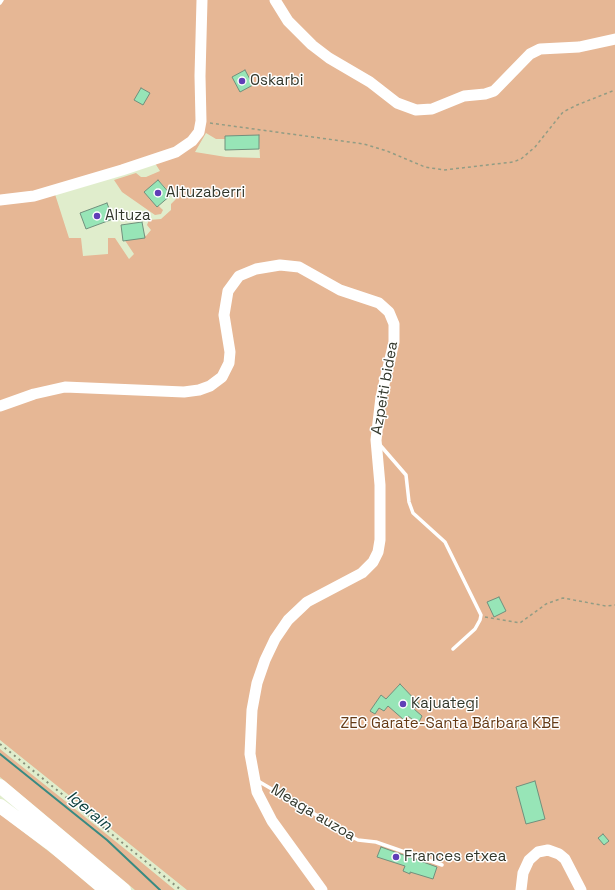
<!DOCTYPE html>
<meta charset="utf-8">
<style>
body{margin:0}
canvas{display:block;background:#e0edcc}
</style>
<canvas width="615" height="890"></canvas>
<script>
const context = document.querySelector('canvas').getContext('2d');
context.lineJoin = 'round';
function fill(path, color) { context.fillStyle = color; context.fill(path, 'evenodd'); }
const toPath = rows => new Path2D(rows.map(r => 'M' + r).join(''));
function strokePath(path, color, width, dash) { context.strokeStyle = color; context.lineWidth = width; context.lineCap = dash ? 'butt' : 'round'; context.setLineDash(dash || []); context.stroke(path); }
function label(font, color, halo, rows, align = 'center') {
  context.font = font + ' "Space Grotesk",sans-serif'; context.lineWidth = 3; context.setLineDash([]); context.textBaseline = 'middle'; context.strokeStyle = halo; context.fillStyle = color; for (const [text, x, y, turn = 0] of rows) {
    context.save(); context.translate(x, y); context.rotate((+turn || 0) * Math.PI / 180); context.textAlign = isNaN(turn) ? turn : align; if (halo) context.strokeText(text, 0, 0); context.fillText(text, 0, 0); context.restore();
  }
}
const green = toPath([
 [0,0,615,0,615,890,187,890,0,740],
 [206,133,216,139,259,139,260,158,226,157,195,152],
 [153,160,160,171,146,177,141,177,136,173,114,180,122,192,155,215,161,214,163,210,147,195,160,182,176,199,171,204,171,210,161,219,149,220,147,225,151,230,146,236,142,234,124,239,134,254,129,259,115,238,108,238,108,254,83,256,81,238,69,238,54,191],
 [0,749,130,853,175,890,135,890,0,777],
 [0,814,56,857,95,890,0,890]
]);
const stream = toPath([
 [0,754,107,840,160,890]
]);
const building = toPath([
 [245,70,253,85,240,92,232,77,245,70],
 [141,88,150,93,143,105,134,100,141,88],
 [259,135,259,149,225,150,225,136,259,135],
 [158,180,171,195,157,207,144,192,158,180],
 [107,203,113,219,86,229,80,213,107,203],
 [142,222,145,238,123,241,121,225,142,222],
 [499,597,506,611,494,617,487,602,499,597],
 [400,684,419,704,414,709,422,716,418,724,408,716,404,720,388,706,384,711,379,708,375,714,370,711,381,695,386,699,400,684],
 [535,781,545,819,526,824,516,787,535,781],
 [603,834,609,841,604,845,598,838,603,834],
 [381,847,437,867,433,879,410,872,410,874,403,871,405,866,377,857,381,847]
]);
const path = toPath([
 [210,123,364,144,387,151,425,167,444,170,513,162,521,159,535,147,563,112,577,105,615,90],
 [485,617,520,623,546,604,563,598,606,606,615,605]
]);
const lane = toPath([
 [0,3,2,0],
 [380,445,406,475,409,502,413,513,445,542,481,615,480,620,475,629,453,649],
 [258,781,318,816,333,827,358,840,376,842,442,865]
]);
const secondary = toPath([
 [275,0,288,21,312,45,329,58,370,82,397,103,416,110,432,109,464,96,485,94,494,91,530,54,540,49,579,47,615,39],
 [0,200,34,196,122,170,176,152,192,141,199,132,201,121,200,76,202,0],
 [0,406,34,394,65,387,184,392,199,390,210,386,222,377,229,363,230,352,224,315,228,291,239,276,256,269,280,265,299,267,340,290,379,303,389,312,394,324,394,342,381,397,376,440,380,485,380,540,378,552,373,562,362,573,307,602,288,620,275,639,265,660,257,683,252,710,250,754,257,792,272,821,322,890],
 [521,890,523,873,529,860,538,852,548,850,559,854,565,859,581,890]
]);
const highway = toPath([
 [0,786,124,890],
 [0,806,50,843,106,890]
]);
const rail = toPath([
 [0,744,181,890]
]);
const markers = [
 [242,81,4,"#603eb7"],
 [158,193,4,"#603eb7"],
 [97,216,4,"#603eb7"],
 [403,704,4,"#603eb7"],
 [396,857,4,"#603eb7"]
];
const poiNames = [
 ["Oskarbi",250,81],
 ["Altuzaberri",166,193],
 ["Altuza",105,216],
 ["Kajuategi",411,704],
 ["Frances etxea",404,857]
];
const streetNames = [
 ["Azpeiti bidea",385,388,-80],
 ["Meaga auzoa",313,813,31]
];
const parkNames = [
 ["ZEC Garate-Santa Bárbara KBE",450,724]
];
const waterNames = [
 ["Igerain",89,811,39]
];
fill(green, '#e6b795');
strokePath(stream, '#388a82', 2);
fill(building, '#97e5b7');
strokePath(building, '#71907d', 1);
strokePath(path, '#929c84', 1.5, [3, 3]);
strokePath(lane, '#fff', 3.5);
strokePath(secondary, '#fff', 11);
strokePath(highway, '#fff', 14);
strokePath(rail, '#87907a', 2, [2, 4]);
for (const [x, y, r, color] of markers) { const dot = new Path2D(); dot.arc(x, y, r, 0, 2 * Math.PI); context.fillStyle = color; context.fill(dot); strokePath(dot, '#fff', 1.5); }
label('15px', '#32372b', '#fff', poiNames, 'left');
label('15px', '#32372b', '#fff', streetNames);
label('15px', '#653a15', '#fff', parkNames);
label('italic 16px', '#0a3e3c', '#fff', waterNames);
</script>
